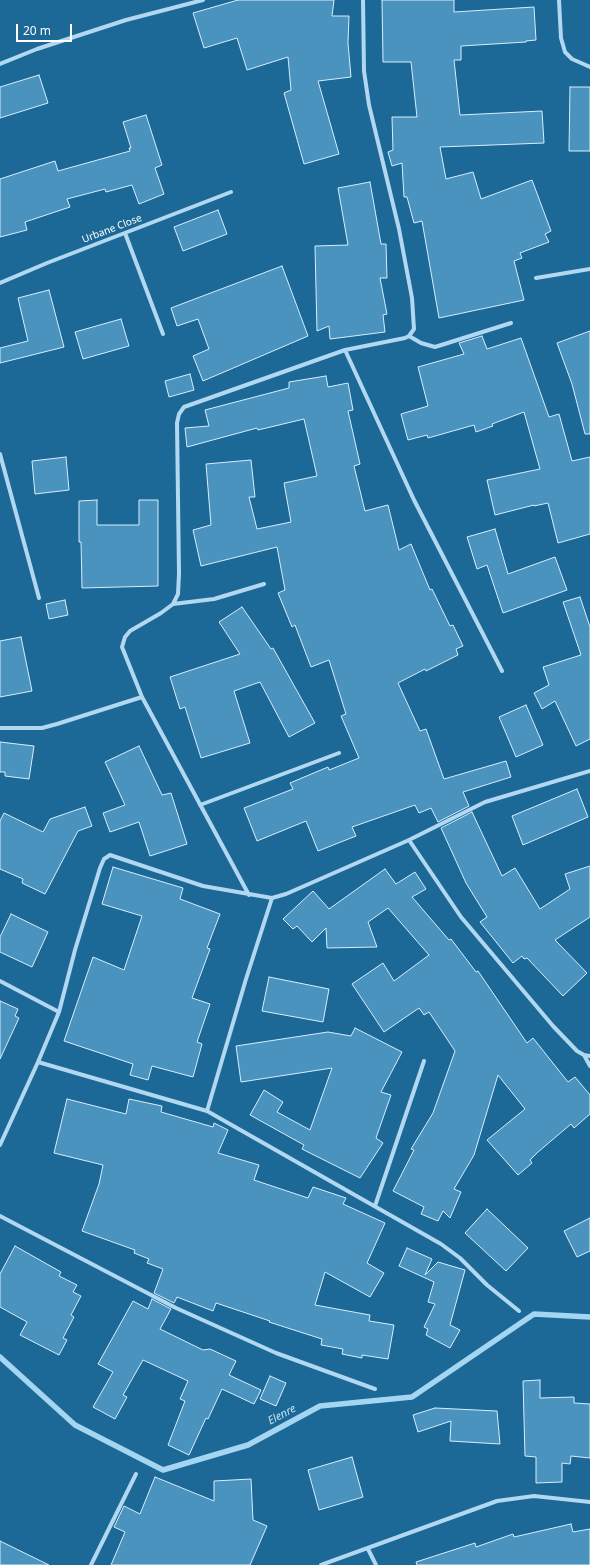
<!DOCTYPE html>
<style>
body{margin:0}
#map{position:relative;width:590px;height:1565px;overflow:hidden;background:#1c6897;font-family:"Noto Sans",sans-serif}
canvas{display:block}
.scale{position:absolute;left:16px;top:24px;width:56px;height:18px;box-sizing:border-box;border:2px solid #fff;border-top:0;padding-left:5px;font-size:12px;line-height:14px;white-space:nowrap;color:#fff;-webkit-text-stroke:3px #1c6897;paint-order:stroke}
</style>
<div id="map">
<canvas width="590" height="1565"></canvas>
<div class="scale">20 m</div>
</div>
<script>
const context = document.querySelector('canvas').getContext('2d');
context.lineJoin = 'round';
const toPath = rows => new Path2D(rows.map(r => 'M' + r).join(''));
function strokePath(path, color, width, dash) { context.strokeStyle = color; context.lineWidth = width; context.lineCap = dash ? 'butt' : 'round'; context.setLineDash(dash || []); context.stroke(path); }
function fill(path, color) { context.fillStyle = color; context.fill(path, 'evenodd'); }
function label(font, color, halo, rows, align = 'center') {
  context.font = font + ' "Noto Sans",sans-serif'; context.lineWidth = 4; context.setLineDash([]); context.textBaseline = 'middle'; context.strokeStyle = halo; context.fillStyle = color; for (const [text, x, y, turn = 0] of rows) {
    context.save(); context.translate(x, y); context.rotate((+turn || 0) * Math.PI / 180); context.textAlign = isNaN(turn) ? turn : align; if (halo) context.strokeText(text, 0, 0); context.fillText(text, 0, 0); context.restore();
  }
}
const stream = toPath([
 [0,1357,75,1425,163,1470,248,1445,320,1406,412,1397,534,1314,590,1317]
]);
const building = toPath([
 [238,0,334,0,332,16,349,16,348,43,351,77,318,81,339,154,304,164,284,93,291,90,288,57,247,70,237,38,204,48,193,13,238,0],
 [382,0,454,0,454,12,534,7,536,40,526,41,526,42,461,46,461,60,454,60,460,115,542,111,544,143,440,147,446,179,473,172,481,199,532,180,551,231,545,234,549,242,520,253,522,258,514,261,524,300,439,318,422,221,414,223,407,197,404,197,402,163,392,166,388,152,393,150,392,117,417,117,411,62,383,62,382,0],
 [39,75,48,103,0,118,0,87,39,75],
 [570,87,590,87,590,151,569,151,570,87],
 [146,115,162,165,155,168,164,194,139,204,132,185,106,192,105,189,67,199,70,207,25,222,27,230,0,237,0,179,55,161,58,171,130,151,129,148,131,148,123,122,146,115],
 [370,182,381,244,386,244,387,278,380,278,387,314,383,315,385,332,330,339,329,326,317,331,315,246,348,245,338,188,370,182],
 [218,210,227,234,183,251,174,227,218,210],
 [282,266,308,336,203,381,193,356,209,349,198,319,177,326,171,308,282,266],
 [49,290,64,347,0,363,0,348,28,341,18,298,49,290],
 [121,319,129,346,83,359,75,332,121,319],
 [590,331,590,434,585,434,572,384,557,343,590,331],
 [482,336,487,349,521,338,549,417,559,414,572,461,590,457,590,534,558,543,548,503,534,506,534,505,495,515,487,480,540,469,524,412,492,424,493,426,476,432,474,425,428,438,427,435,408,440,401,414,428,406,418,367,464,354,459,343,482,336],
 [190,374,194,390,169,397,165,381,190,374],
 [326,376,328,387,348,383,353,410,348,411,360,464,354,466,365,511,388,505,399,550,411,544,430,590,432,589,450,626,453,625,463,646,456,649,458,655,426,671,425,669,398,683,420,731,426,729,444,779,506,761,511,777,463,792,469,806,438,822,431,808,419,813,415,805,352,827,356,836,318,851,306,821,257,841,244,808,293,789,290,783,328,767,329,770,359,758,341,716,346,714,329,660,311,667,295,625,292,627,278,593,285,590,277,547,201,566,193,530,211,525,206,464,251,460,255,497,249,497,257,529,291,522,284,483,317,476,304,419,258,430,257,428,187,447,185,428,209,426,205,410,289,388,289,382,326,376],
 [66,457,69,490,35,494,32,461,66,457],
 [97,500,97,525,139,525,139,500,158,500,158,586,82,588,81,542,79,542,79,501,97,500],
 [495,529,508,574,555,557,567,590,503,613,487,565,477,569,467,537,495,529],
 [580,597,590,627,590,739,576,746,555,701,542,709,534,693,549,685,543,667,581,655,563,602,580,597],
 [65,600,68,615,49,619,46,604,65,600],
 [242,607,271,649,273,648,315,723,289,737,260,682,234,691,250,743,201,758,185,707,180,709,170,677,240,654,219,622,242,607],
 [21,637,32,691,0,697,0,641,21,637],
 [526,705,543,745,516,757,499,717,526,705],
 [0,742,34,746,29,779,5,776,5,772,0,772,0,742],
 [139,746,162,795,171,793,187,844,150,856,139,822,110,832,103,813,125,805,105,762,139,746],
 [577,789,588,817,523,845,512,816,577,789],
 [85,807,92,826,78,831,45,894,22,883,23,879,0,869,0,821,4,813,43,832,50,819,85,807],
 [472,812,502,876,515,868,540,909,570,889,565,874,590,866,590,917,555,940,587,973,563,996,527,958,524,959,522,956,513,963,480,922,487,917,466,883,441,828,472,812],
 [113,867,183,888,180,899,220,914,207,948,210,949,192,998,210,1004,197,1042,202,1044,193,1077,152,1066,148,1080,130,1075,133,1064,64,1041,93,957,124,970,142,916,102,904,113,867],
 [385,869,396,884,415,872,426,889,412,897,449,940,451,939,476,972,478,971,527,1043,533,1038,568,1082,575,1077,590,1095,590,1114,574,1128,571,1124,538,1152,530,1160,532,1163,518,1175,487,1140,525,1109,498,1075,474,1155,454,1189,461,1192,450,1218,443,1211,438,1221,421,1214,424,1207,393,1191,414,1150,411,1149,433,1113,455,1051,429,1012,424,1015,419,1008,384,1032,352,984,383,963,394,981,429,955,388,908,368,922,377,947,327,948,326,928,312,942,297,926,293,929,283,919,313,891,329,909,385,869],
 [11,914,48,932,32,967,0,952,0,937,11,914],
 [269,977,329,989,323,1022,262,1011,269,977],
 [0,1001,18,1009,15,1016,19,1018,0,1059,0,1001],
 [355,1028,402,1052,381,1092,391,1095,376,1138,383,1143,360,1178,302,1149,304,1145,250,1115,264,1090,283,1102,277,1112,310,1130,332,1068,241,1082,236,1046,328,1032,351,1036,355,1028],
 [67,1099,126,1114,129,1099,162,1106,161,1112,213,1127,214,1123,228,1130,218,1153,259,1165,254,1180,308,1198,313,1187,346,1198,343,1204,385,1223,367,1263,384,1273,370,1297,325,1272,315,1305,370,1315,369,1321,394,1325,388,1359,362,1355,362,1358,342,1354,343,1349,321,1345,322,1339,269,1322,270,1321,216,1303,213,1311,177,1297,174,1303,154,1293,163,1269,147,1263,149,1259,134,1253,135,1250,82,1231,99,1184,103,1165,54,1153,67,1099],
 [487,1209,528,1248,506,1271,465,1233,487,1209],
 [590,1218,590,1251,577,1257,564,1231,590,1218],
 [15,1246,61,1272,59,1276,77,1285,73,1292,81,1296,71,1315,74,1317,63,1338,67,1340,59,1355,20,1335,27,1322,0,1307,0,1274,15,1246],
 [407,1248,432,1259,425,1275,438,1262,465,1270,450,1325,460,1330,450,1348,426,1335,428,1329,424,1327,435,1304,428,1302,434,1282,399,1266,407,1248],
 [152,1299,171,1309,160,1329,203,1350,210,1349,236,1361,229,1375,261,1390,254,1404,222,1389,208,1419,206,1418,189,1455,168,1445,185,1401,180,1399,188,1381,143,1360,123,1395,127,1397,115,1419,93,1407,113,1372,98,1364,133,1301,148,1309,152,1299],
 [270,1376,286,1383,276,1406,260,1399,270,1376],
 [540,1380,540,1398,574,1397,574,1403,590,1404,590,1458,571,1456,570,1464,562,1463,562,1482,536,1483,536,1457,525,1456,523,1381,540,1380],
 [435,1408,497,1411,500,1444,450,1441,451,1421,418,1432,413,1415,435,1408],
 [352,1457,363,1497,319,1510,308,1470,352,1457],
 [155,1477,214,1501,214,1481,251,1479,253,1520,267,1526,250,1565,111,1565,125,1532,114,1527,124,1506,140,1514,155,1477],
 [571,1524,573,1532,590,1529,590,1565,417,1565,416,1562,475,1543,476,1547,513,1534,514,1537,571,1524],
 [0,1541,49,1565,0,1565,0,1541]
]);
const street = toPath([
 [559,0,561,38,565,52,572,59,590,67],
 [0,64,37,49,126,20,203,0],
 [125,233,163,334],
 [536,278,590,269],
 [0,283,47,263,231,192],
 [409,336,421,343,435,347,511,323],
 [345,350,414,500,502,671],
 [0,454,39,598],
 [173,604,214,599,264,584],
 [0,728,42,728,57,724,142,697],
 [200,805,339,753],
 [409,840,461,917,553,1026,577,1051,584,1055,590,1056],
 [249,895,142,697,122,647,125,637,130,631,161,613,173,604,178,594,179,574,177,423,179,414,184,407,345,350,405,338,409,336,414,329,412,298,399,229,369,105,364,71,363,0],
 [0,981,59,1012],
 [584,1055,590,1066],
 [38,1062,207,1111,441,1244,460,1258,487,1285,519,1311],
 [207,1111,246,979,272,898],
 [0,1145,38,1062,59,1012,75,950,100,868,104,859,110,855,203,886,272,898,286,894,409,840,485,802,590,771],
 [375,1206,424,1061],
 [0,1216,176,1308,276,1353,375,1389],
 [368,1549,376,1565],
 [91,1565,136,1474],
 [321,1565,497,1501,534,1496,590,1502]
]);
const streetNames = [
 ["Urbane Close",112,229,-21]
];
const waterNames = [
 ["Elenre",282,1415,-28]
];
strokePath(stream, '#a4d6f1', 5.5);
fill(building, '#4a93bf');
strokePath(building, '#d7eefb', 1);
strokePath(street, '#b1d8f0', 4);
label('10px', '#fff', '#1c6897', streetNames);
label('italic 11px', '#c4e4f7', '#1c6897', waterNames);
</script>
